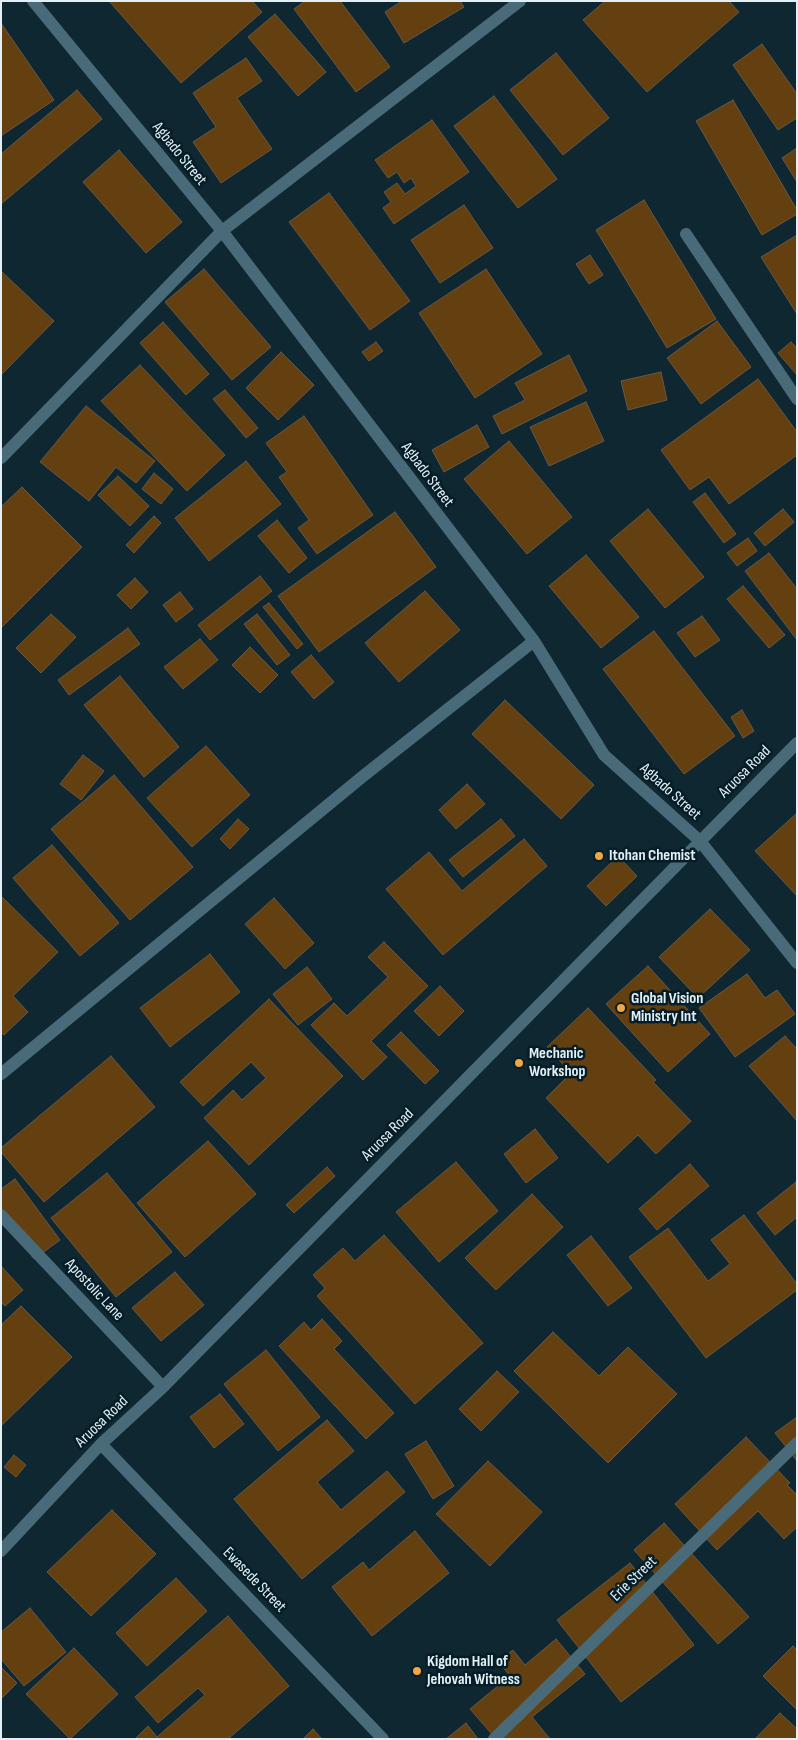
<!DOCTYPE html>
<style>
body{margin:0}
#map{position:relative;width:798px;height:1740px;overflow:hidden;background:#0e2731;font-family:"Sofia Sans Condensed",sans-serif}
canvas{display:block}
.frame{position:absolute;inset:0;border:2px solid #e2f0f6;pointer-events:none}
</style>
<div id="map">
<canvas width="798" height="1740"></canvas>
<div class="frame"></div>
</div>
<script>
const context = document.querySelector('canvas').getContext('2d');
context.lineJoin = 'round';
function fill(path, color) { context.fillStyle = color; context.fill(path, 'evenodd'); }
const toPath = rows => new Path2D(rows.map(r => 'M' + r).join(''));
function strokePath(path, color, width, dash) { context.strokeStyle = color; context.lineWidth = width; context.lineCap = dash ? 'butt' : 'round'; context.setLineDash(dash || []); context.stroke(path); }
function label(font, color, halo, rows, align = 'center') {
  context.font = font + ' "Sofia Sans Condensed",sans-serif'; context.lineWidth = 5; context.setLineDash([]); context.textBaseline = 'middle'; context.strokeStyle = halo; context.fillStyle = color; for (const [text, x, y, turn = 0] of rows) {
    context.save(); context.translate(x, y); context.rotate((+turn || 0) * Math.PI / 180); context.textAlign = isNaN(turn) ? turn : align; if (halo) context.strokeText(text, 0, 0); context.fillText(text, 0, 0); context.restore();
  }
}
const building = toPath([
 [109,1,252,1,262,12,181,83,109,1],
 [305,1,340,1,390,67,356,92,294,9,305,1],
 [402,1,460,1,464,7,404,43,385,12,402,1],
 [605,1,729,1,739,12,647,92,583,20,605,1],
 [275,14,326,72,298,96,248,37,275,14],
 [1,23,54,100,1,136,1,23],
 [762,44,797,94,797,118,778,130,733,65,762,44],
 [556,53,609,118,563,155,510,90,556,53],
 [246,58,262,81,237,98,272,149,221,183,193,142,216,127,193,93,246,58],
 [77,90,102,119,1,204,1,154,77,90],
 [494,96,557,179,518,208,454,126,494,96],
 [733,100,797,210,797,214,762,235,696,121,733,100],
 [432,120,469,172,394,224,383,208,391,202,384,192,397,183,405,194,416,186,411,178,404,183,397,172,388,178,375,160,432,120],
 [797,148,797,182,782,158,797,148],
 [119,150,182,222,146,253,83,182,119,150],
 [329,193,410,301,370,330,289,222,329,193],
 [644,200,716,319,667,348,596,230,644,200],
 [464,205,493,248,440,283,411,240,464,205],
 [797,235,797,314,761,257,797,235],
 [590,255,603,275,589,284,576,264,590,255],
 [204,269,271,347,232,380,165,302,204,269],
 [486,269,542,354,475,398,419,313,486,269],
 [1,271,54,321,1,375,1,271],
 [717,321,751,367,701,404,667,358,717,321],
 [163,322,209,374,186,395,140,343,163,322],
 [376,342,383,351,369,361,362,352,376,342],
 [791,342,797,348,797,375,778,353,791,342],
 [281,352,314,385,278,420,246,388,281,352],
 [569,355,587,391,502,434,493,416,525,400,515,383,569,355],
 [140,365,225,455,187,491,101,401,140,365],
 [661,372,667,400,628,410,621,381,661,372],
 [758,379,797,432,797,455,729,504,709,477,690,490,661,450,758,379],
 [225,390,258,428,246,438,213,399,225,390],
 [586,402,604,441,549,466,530,427,586,402],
 [86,406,155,461,136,483,116,467,89,501,40,462,86,406],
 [304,416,373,515,317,554,298,528,309,520,279,477,287,472,266,443,304,416],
 [477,425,489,447,444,472,432,450,477,425],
 [509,441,572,517,527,554,464,479,509,441],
 [246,461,281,504,209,561,175,518,246,461],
 [154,473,173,489,161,504,142,489,154,473],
 [118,476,149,506,130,526,98,495,118,476],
 [22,487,82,547,1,628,1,507,22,487],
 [705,493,736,534,724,543,693,502,705,493],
 [648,509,704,577,665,608,610,541,648,509],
 [783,509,794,522,765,546,754,533,783,509],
 [395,512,436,567,319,652,278,596,395,512],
 [154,516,161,523,134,553,126,545,154,516],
 [277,520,307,558,289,573,258,536,277,520],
 [748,538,757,551,737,566,727,553,748,538],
 [769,553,797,589,797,640,745,571,769,553],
 [586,555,639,617,601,648,549,586,586,555],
 [260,576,272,591,210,640,198,625,260,576],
 [135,578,148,592,131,609,117,595,135,578],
 [743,586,785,635,769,648,727,599,743,586],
 [425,591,460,630,399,682,365,643,425,591],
 [180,592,193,609,176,622,163,605,180,592],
 [269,603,303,644,297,649,263,607,269,603],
 [51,614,76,637,41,673,16,648,51,614],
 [257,614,290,655,277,665,244,624,257,614],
 [702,616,720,640,695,657,677,633,702,616],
 [128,628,140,644,69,695,58,680,128,628],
 [654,631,735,736,684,774,603,669,654,631],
 [200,639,218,660,183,689,164,667,200,639],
 [250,647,278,675,260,693,232,665,250,647],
 [311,655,334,682,314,699,291,672,311,655],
 [120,676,179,747,144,777,84,705,120,676],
 [505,700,594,785,561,819,472,734,505,700],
 [742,710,754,731,743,738,731,717,742,710],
 [206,746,250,795,192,847,147,798,206,746],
 [83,755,104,771,81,800,60,784,83,755],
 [114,775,193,867,130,920,51,829,114,775],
 [467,784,485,804,456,829,439,810,467,784],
 [797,813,797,896,755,851,797,813],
 [238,819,249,829,230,849,220,839,238,819],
 [501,819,515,836,463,877,449,860,501,819],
 [524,839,547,866,443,955,386,889,429,852,462,891,524,839],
 [52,845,119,923,80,956,13,878,52,845],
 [618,856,637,876,606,906,587,886,618,856],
 [1,896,58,952,13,996,28,1012,4,1035,1,1032,1,896],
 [274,898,314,943,285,969,245,924,274,898],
 [710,909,750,950,698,998,659,957,710,909],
 [384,942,428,986,371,1041,387,1057,363,1080,311,1025,334,1003,347,1016,388,977,368,957,384,942],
 [210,954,240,992,170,1047,140,1008,210,954],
 [648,966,710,1034,668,1072,606,1004,648,966],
 [307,967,332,999,298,1025,273,994,307,967],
 [747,974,765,998,777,990,795,1014,735,1057,699,1008,747,974],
 [440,986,464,1011,439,1036,414,1011,440,986],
 [269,999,343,1076,249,1165,204,1118,233,1090,242,1100,266,1078,251,1062,203,1106,180,1082,269,999],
 [588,1008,656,1080,653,1082,691,1121,656,1154,638,1135,608,1163,546,1098,571,1073,547,1047,588,1008],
 [401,1032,439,1071,425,1084,387,1045,401,1032],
 [785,1036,797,1049,797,1121,749,1066,785,1036],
 [111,1056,155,1107,44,1202,1,1152,1,1148,111,1056],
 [535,1129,558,1158,526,1183,504,1154,535,1129],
 [208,1141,256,1194,185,1257,137,1203,208,1141],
 [456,1162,498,1211,439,1262,396,1212,456,1162],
 [690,1164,709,1186,657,1230,639,1209,690,1164],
 [327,1167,335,1176,294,1213,286,1205,327,1167],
 [107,1173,172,1252,116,1297,51,1218,107,1173],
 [15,1179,60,1240,34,1259,1,1215,1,1189,15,1179],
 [796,1182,797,1217,775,1235,757,1213,796,1182],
 [532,1194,563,1227,496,1290,465,1258,532,1194],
 [744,1215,797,1284,797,1290,706,1358,629,1257,668,1228,708,1281,730,1264,711,1240,744,1215],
 [384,1235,483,1343,415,1404,317,1296,325,1288,313,1275,343,1248,355,1261,384,1235],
 [591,1236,632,1288,608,1306,567,1255,591,1236],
 [1,1266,23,1290,5,1306,1,1302,1,1266],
 [175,1272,204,1305,161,1341,132,1308,175,1272],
 [21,1306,72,1357,1,1426,1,1325,21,1306],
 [322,1319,342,1341,334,1349,394,1413,366,1439,279,1346,304,1322,311,1330,322,1319],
 [553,1332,599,1376,628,1347,677,1394,608,1463,514,1371,553,1332],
 [266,1350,320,1417,278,1451,224,1384,266,1350],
 [497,1371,519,1392,481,1431,459,1409,497,1371],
 [220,1394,244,1424,214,1448,190,1417,220,1394],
 [797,1417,797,1461,775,1433,797,1417],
 [327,1420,354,1451,317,1482,341,1510,387,1471,405,1492,302,1579,234,1499,327,1420],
 [746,1437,790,1483,787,1485,797,1495,797,1527,784,1539,758,1511,717,1550,675,1504,746,1437],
 [426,1441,454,1486,433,1499,405,1454,426,1441],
 [14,1455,26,1465,16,1477,4,1467,14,1455],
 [488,1461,542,1512,490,1566,436,1514,488,1461],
 [112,1510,156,1554,91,1616,47,1572,112,1510],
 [664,1523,749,1617,718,1644,634,1550,664,1523],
 [415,1531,449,1573,372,1636,332,1587,363,1562,369,1570,415,1531],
 [630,1563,694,1645,621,1702,557,1620,630,1563],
 [176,1578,207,1611,147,1666,116,1633,176,1578],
 [30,1608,66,1652,24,1686,1,1659,1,1632,30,1608],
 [228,1616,289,1686,228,1739,135,1739,148,1726,157,1737,205,1695,198,1688,158,1723,135,1697,228,1616],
 [556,1639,585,1674,532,1717,550,1739,496,1739,470,1709,510,1676,498,1661,513,1650,525,1665,556,1639],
 [793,1646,797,1650,797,1710,763,1676,793,1646],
 [74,1648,118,1694,70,1739,26,1694,74,1648],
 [1,1667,17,1683,1,1699,1,1667],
 [780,1713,797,1729,797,1739,755,1739,780,1713],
 [466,1723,478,1739,446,1739,466,1723],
 [313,1729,322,1739,303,1739,313,1729]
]);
const minor = toPath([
 [33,1,222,231,534,641,604,755,700,841,797,963],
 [686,234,797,399],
 [1,458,222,231,520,1],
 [1,1074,362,777,534,641],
 [1,1215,163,1387],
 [101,1444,383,1739],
 [1,1551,101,1444,163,1387,797,743],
 [494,1739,797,1443]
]);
const markers = [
 [599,856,5,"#f3a443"],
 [621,1008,5,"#f3a443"],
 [519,1063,5,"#f3a443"],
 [417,1671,5,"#f3a443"]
];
const streetNames = [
 ["Agbado Street",179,154,51],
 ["Agbado Street",427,475,53],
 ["Aruosa Road",745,772,-45],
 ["Agbado Street",670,792,42],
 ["Aruosa Road",388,1135,-45],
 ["Apostolic Lane",94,1290,47],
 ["Aruosa Road",102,1422,-44],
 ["Erie Street",634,1579,-44],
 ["Ewasede Street",254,1580,46]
];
const poiNames = [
 ["Itohan Chemist",609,856],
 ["Global Vision",631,999],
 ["Ministry Int",631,1017],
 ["Mechanic",529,1054],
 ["Workshop",529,1072],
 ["Kigdom Hall of",427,1662],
 ["Jehovah Witness",427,1680]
];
fill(building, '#643f0f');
strokePath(building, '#695846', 1);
strokePath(minor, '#496b79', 12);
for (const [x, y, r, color] of markers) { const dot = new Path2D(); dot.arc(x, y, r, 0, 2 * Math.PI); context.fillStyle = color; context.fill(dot); strokePath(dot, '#051d27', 2); }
label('16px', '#e2f0f6', '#051d27', streetNames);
label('bold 16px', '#e2f0f6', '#051d27', poiNames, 'left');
</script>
